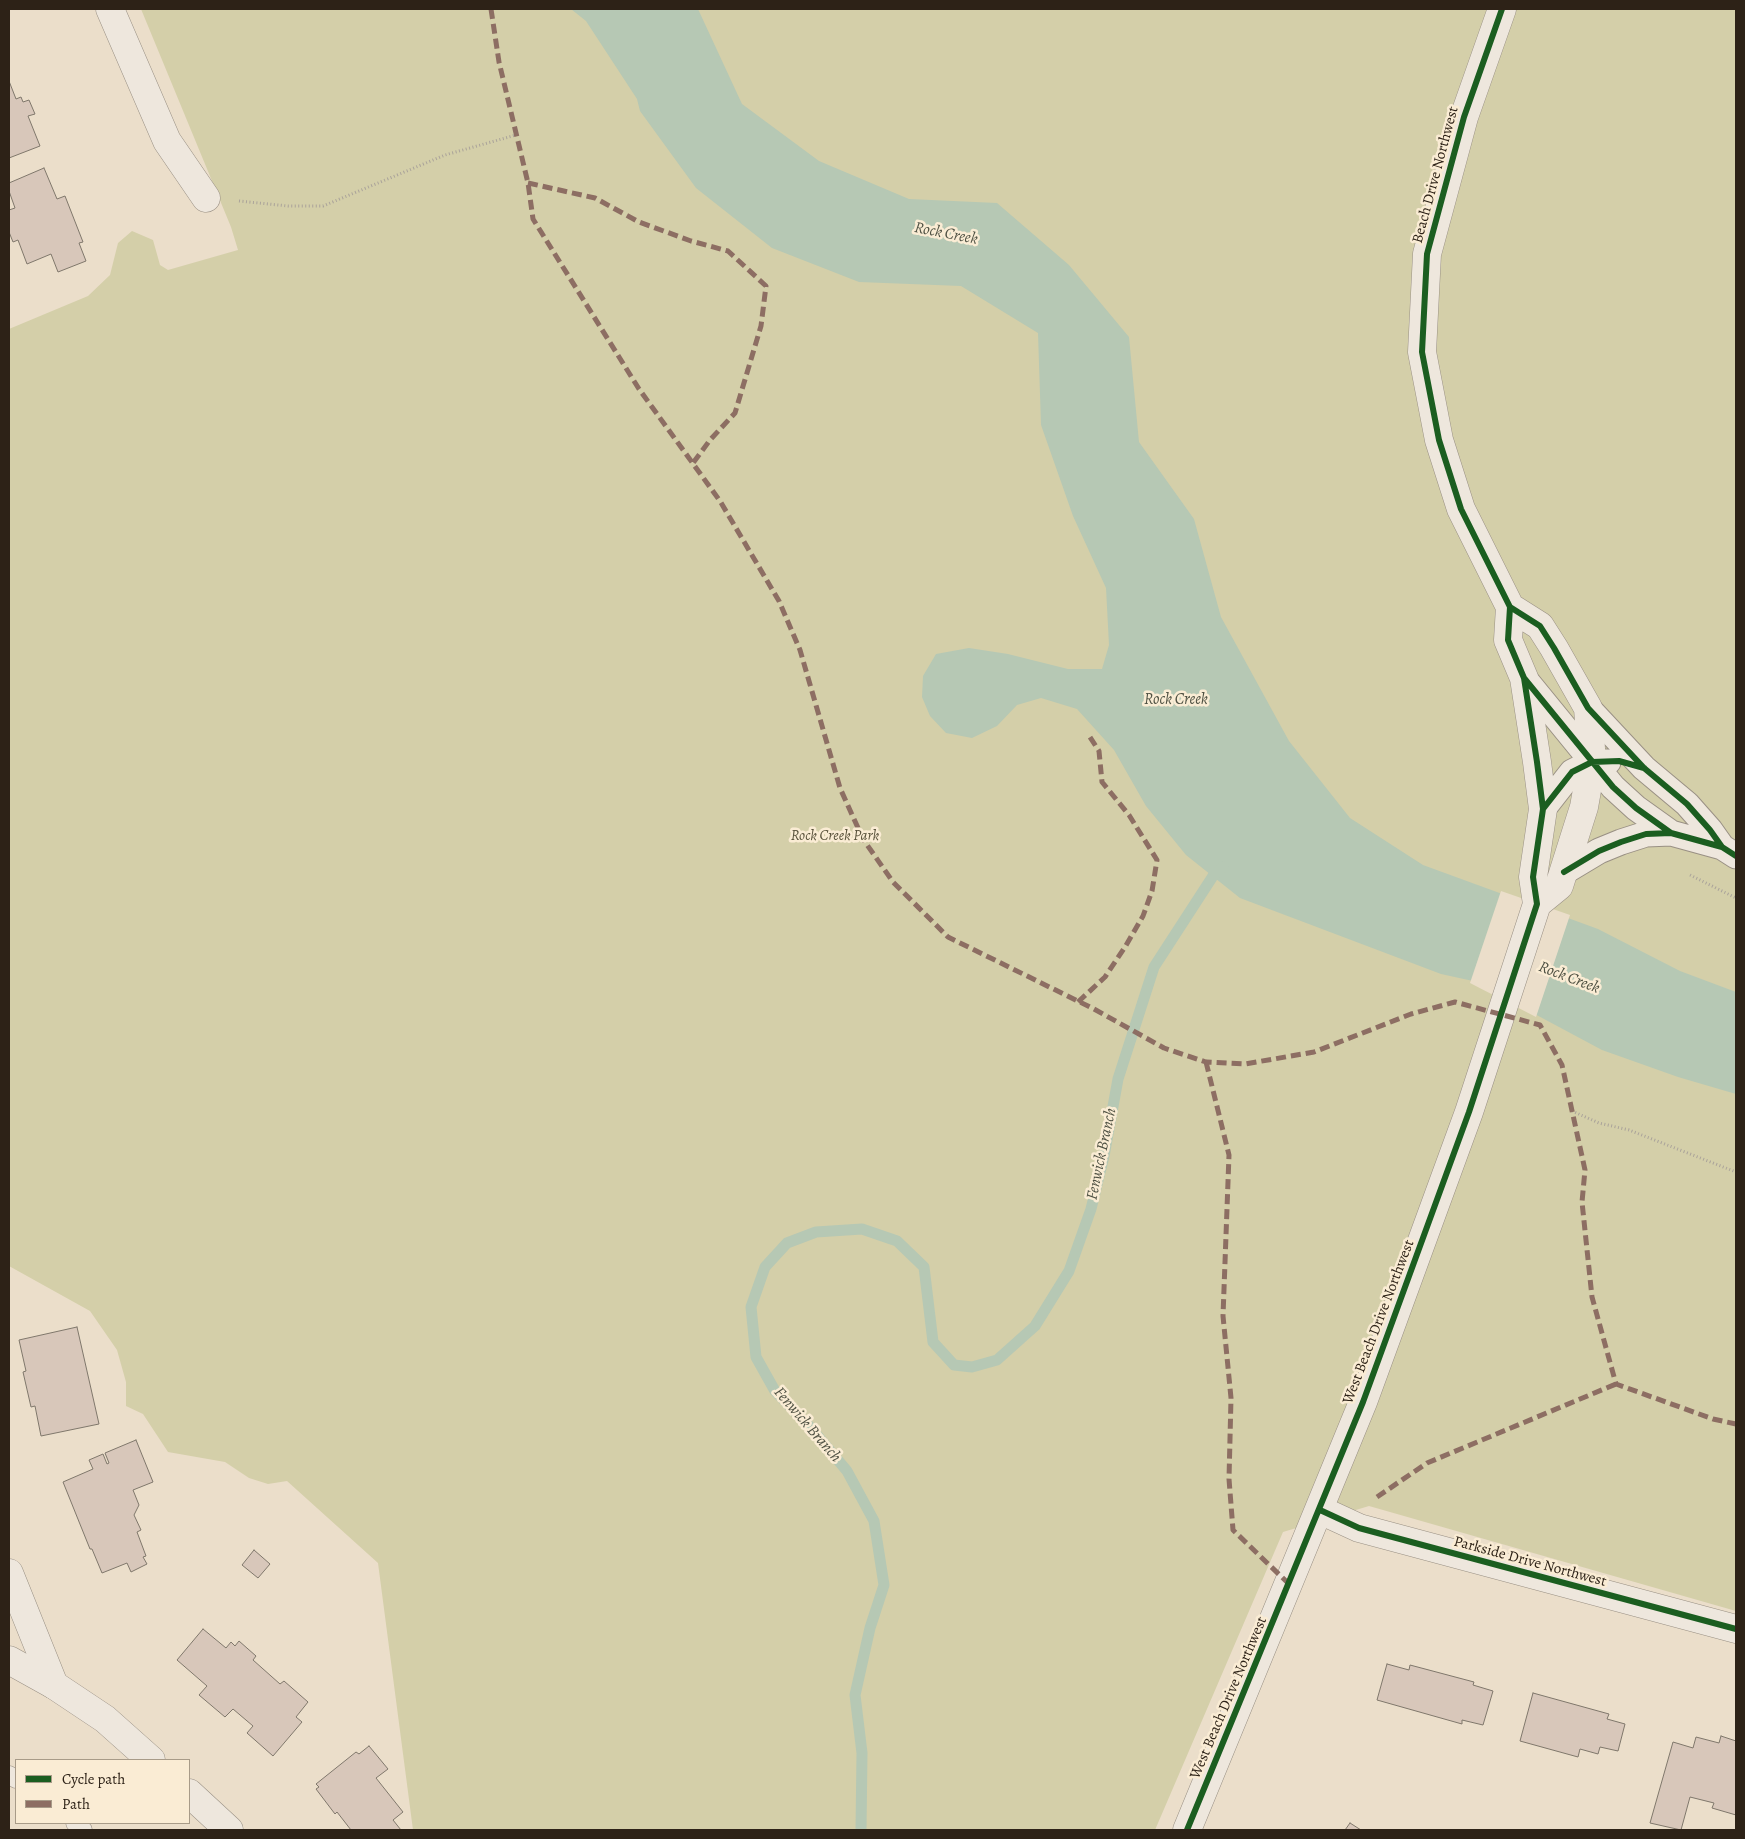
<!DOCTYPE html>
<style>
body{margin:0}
#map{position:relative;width:1745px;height:1839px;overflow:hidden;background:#ebdeca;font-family:Alegreya,serif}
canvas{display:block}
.frame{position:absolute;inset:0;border:10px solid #2d2217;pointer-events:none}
.legend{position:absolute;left:15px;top:1759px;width:175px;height:65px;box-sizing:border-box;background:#faecd4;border:1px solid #a89b88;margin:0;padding:6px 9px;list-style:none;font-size:15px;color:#2d2217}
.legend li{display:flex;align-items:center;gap:10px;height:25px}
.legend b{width:25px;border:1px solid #a89b88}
</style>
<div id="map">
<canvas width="1745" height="1839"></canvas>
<div class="frame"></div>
<ul class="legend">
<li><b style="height:6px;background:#1b5e20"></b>Cycle path</li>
<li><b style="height:6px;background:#8d6e63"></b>Path</li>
</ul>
</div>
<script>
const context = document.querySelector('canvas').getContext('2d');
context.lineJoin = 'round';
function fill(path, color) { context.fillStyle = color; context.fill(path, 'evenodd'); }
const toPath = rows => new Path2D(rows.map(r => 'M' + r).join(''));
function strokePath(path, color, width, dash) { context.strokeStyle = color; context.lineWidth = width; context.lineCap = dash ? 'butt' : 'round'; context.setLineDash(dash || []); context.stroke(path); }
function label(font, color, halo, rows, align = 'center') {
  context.font = font + ' Alegreya,serif'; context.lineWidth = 5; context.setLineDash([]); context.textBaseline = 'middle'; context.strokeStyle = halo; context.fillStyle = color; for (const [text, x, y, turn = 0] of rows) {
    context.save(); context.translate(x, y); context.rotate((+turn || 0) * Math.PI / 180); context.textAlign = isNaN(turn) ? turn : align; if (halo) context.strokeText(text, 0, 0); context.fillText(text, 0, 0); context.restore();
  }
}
const green = toPath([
 [141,9,1736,9,1736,1611,1369,1506,1283,1532,1155,1830,413,1830,378,1563,287,1481,268,1484,249,1478,225,1462,168,1452,143,1414,126,1406,126,1382,117,1350,90,1311,9,1266,9,329,88,296,110,275,118,243,132,231,153,240,160,265,168,270,238,250,231,227]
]);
const water = toPath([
 [571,9,698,9,742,104,819,161,909,199,997,203,1069,265,1129,337,1139,442,1194,519,1221,617,1289,741,1350,818,1423,865,1598,929,1680,971,1736,992,1736,1094,1678,1077,1602,1050,1473,981,1441,974,1240,898,1186,855,1146,806,1114,750,1077,709,1041,698,1017,705,997,726,972,738,946,733,930,716,922,697,923,676,936,654,969,648,1008,654,1068,669,1102,669,1109,645,1106,588,1073,516,1041,425,1038,333,961,286,859,282,772,248,696,188,640,111,637,99,586,21]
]);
const pier = toPath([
 [1501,891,1570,915,1536,1017,1470,983]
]);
const stream = toPath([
 [861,1830,862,1753,855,1695,870,1628,884,1585,874,1521,847,1471,811,1428,775,1391,756,1357,751,1307,765,1267,787,1243,816,1232,862,1229,897,1241,924,1267,933,1342,954,1365,972,1367,997,1360,1035,1326,1069,1271,1091,1209,1104,1156,1118,1079,1154,967,1213,876,1223,867]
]);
const building = toPath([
 [9,81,16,99,21,97,23,102,29,100,35,114,28,116,40,146,9,158,9,81],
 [44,168,57,199,65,196,83,242,79,243,86,261,58,272,51,254,27,264,18,240,13,242,9,232,9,210,15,208,9,191,9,183,44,168],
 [77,1327,99,1424,41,1436,35,1406,31,1407,23,1372,26,1371,19,1340,77,1327],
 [136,1440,153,1482,133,1490,139,1505,134,1515,141,1530,137,1532,146,1556,143,1557,147,1564,131,1572,127,1563,102,1573,92,1549,90,1549,63,1482,93,1469,89,1460,103,1454,107,1464,109,1463,105,1453,136,1440],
 [254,1550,270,1564,258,1578,242,1565,254,1550],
 [203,1629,226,1648,231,1642,235,1646,239,1641,256,1656,253,1660,280,1684,284,1681,308,1702,296,1717,302,1722,273,1756,247,1733,253,1726,233,1709,225,1717,199,1695,207,1686,177,1660,203,1629],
 [1387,1664,1409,1670,1410,1665,1474,1682,1473,1685,1493,1691,1483,1725,1462,1720,1462,1724,1377,1700,1387,1664],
 [1533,1693,1609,1714,1607,1719,1625,1724,1618,1751,1600,1747,1598,1754,1580,1749,1578,1757,1520,1741,1533,1693],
 [1721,1736,1736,1741,1736,1815,1712,1808,1714,1803,1690,1797,1681,1830,1650,1823,1673,1742,1693,1748,1696,1737,1719,1743,1721,1736],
 [369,1746,388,1769,376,1778,403,1812,393,1820,401,1830,351,1830,337,1812,335,1814,316,1789,319,1787,316,1784,356,1752,359,1754,369,1746],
 [1350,1823,1361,1830,1345,1830,1350,1823]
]);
const path = toPath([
 [239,201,288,206,323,206,445,155,516,135],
 [1690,875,1736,898],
 [1572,1111,1599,1123,1629,1130,1736,1172]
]);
const service = toPath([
 [9,1775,16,1779],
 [75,1823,83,1830]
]);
const pedestrian = toPath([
 [1524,678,1613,787,1636,808,1671,833,1722,847,1736,856],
 [1588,708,1644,768,1687,804,1710,830,1722,847],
 [1543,809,1572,772,1592,762,1608,762],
 [1564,872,1599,851,1621,842,1646,834,1671,833]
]);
const minor = toPath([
 [110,9,167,141,206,198],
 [1320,1510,1359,1528,1736,1629],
 [9,1573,54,1685]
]);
const tertiary = toPath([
 [1510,607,1540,626,1554,648,1588,708,1592,762,1584,807,1559,886,1537,904],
 [9,1660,54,1685,105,1719,151,1760],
 [189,1793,229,1830],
 [1187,1830,1363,1402,1469,1112,1537,904,1533,877,1543,809,1537,762,1524,678,1508,640,1510,607,1461,509,1439,440,1422,352,1427,254,1464,117,1502,9]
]);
const quiet = toPath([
 [491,9,499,62,528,183,533,219,639,389,720,501,779,601,800,650,840,788,863,839,893,882,948,937,1094,1009,1164,1048,1206,1062,1245,1064,1314,1052,1411,1014,1455,1002,1540,1025,1562,1065,1585,1170,1582,1202,1592,1297,1616,1384,1713,1419,1736,1424],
 [528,183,595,198,639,222,691,241,728,251,766,286,761,326,735,413,710,440,693,463],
 [1078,1002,1105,977,1125,947,1143,916,1152,891,1157,860,1129,815,1102,782,1099,751,1088,734],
 [1206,1062,1229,1155,1223,1316,1231,1398,1229,1479,1233,1530,1289,1584],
 [1377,1497,1427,1463,1616,1384]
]);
const cycleway = toPath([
 [1502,9,1464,117,1427,254,1422,352,1439,440,1461,509,1510,607,1508,640,1524,678,1613,787,1636,808,1671,833,1722,847,1736,856],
 [1510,607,1540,626,1554,648,1588,708,1644,768,1687,804,1710,830,1722,847],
 [1543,809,1572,772,1592,762,1619,761,1644,768],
 [1564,872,1599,851,1621,842,1646,834,1671,833],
 [1320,1510,1359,1528,1736,1629],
 [1187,1830,1363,1402,1469,1112,1537,904,1533,877,1543,809,1537,762,1524,678]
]);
const streetNames = [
 ["Beach Drive Northwest",1436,175,-75],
 ["West Beach Drive Northwest",1379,1322,-69],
 ["Parkside Drive Northwest",1530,1562,15],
 ["West Beach Drive Northwest",1229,1698,-67]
];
const parkNames = [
 ["Rock Creek Park",835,836]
];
const waterNames = [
 ["Rock Creek",946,234,11],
 ["Rock Creek",1176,700],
 ["Rock Creek",1569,978,21],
 ["Fenwick Branch",1102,1154,-78],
 ["Fenwick Branch",807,1425,49]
];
fill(green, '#d4cfa9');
fill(water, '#b6c8b4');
fill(pier, '#ebdeca');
strokePath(stream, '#b6c8b4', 11);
fill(building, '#d8c7ba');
strokePath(building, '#7f776b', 1);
strokePath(service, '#999084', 19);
strokePath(pedestrian, '#999084', 27);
strokePath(minor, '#999084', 29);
strokePath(tertiary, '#999084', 29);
strokePath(path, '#aaa39a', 3, [1, 2.5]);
strokePath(service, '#eee7dd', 18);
strokePath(pedestrian, '#eee7dd', 25);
strokePath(minor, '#eee7dd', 28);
strokePath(tertiary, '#eee7dd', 28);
strokePath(quiet, '#8d6e63', 5, [10, 5]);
strokePath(cycleway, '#1b5e20', 6);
label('15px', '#2d2217', '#faecd4', streetNames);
label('italic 15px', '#59523b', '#faecd4', parkNames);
label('italic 16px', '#4f5143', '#faecd4', waterNames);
</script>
